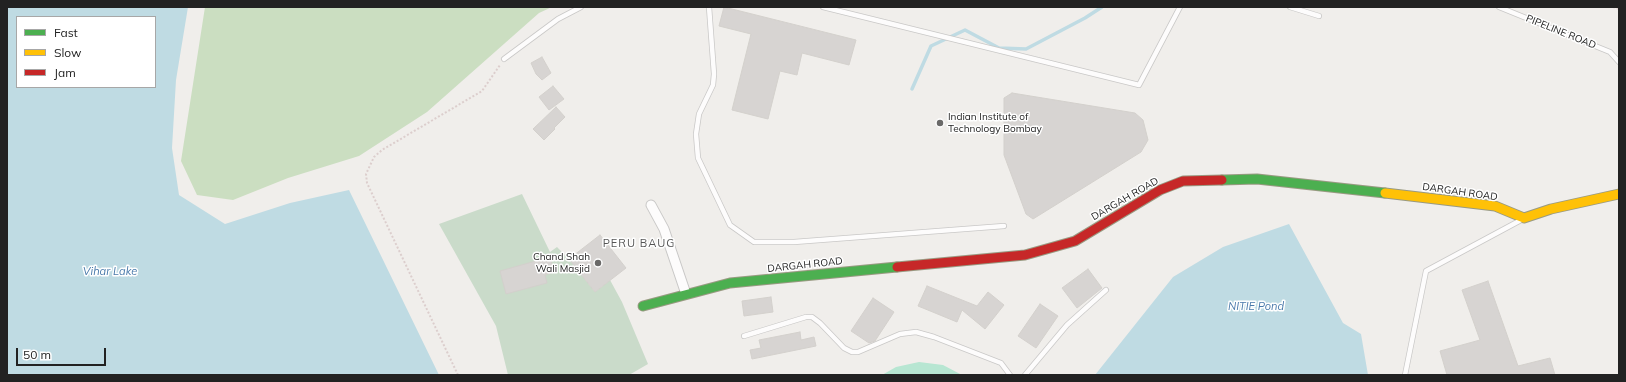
<!DOCTYPE html>
<style>
body{margin:0}
#map{position:relative;width:1626px;height:382px;overflow:hidden;background:#f0eeeb;font-family:Mulish,sans-serif}
canvas{display:block}
.frame{position:absolute;inset:0;border:8px solid #222;pointer-events:none}
.legend{position:absolute;left:16px;top:16px;width:140px;height:72px;box-sizing:border-box;background:#fff;border:1px solid #a7a7a7;margin:0;padding:5px 7px;list-style:none;font-size:12px;color:#222}
.legend li{display:flex;align-items:center;gap:8px;height:20px}
.legend b{width:20px;border:1px solid #a7a7a7}
.scale{position:absolute;left:16px;top:348px;width:90px;height:18px;box-sizing:border-box;border:2px solid #222;border-top:0;padding-left:5px;font-size:12px;line-height:14px;white-space:nowrap;color:#222;-webkit-text-stroke:3px #fff;paint-order:stroke}
</style>
<div id="map">
<canvas width="1626" height="382"></canvas>
<div class="frame"></div>
<ul class="legend">
<li><b style="height:5px;background:#4caf50"></b>Fast</li>
<li><b style="height:5px;background:#ffc107"></b>Slow</li>
<li><b style="height:5px;background:#c62828"></b>Jam</li>
</ul>
<div class="scale">50 m</div>
</div>
<script>
const context = document.querySelector('canvas').getContext('2d');
context.lineJoin = 'round';
function fill(path, color) { context.fillStyle = color; context.fill(path, 'evenodd'); }
const toPath = rows => new Path2D(rows.map(r => 'M' + r).join(''));
function strokePath(path, color, width, dash) { context.strokeStyle = color; context.lineWidth = width; context.lineCap = dash ? 'butt' : 'round'; context.setLineDash(dash || []); context.stroke(path); }
function label(font, color, halo, rows, align = 'center') {
  context.font = font + ' Mulish,sans-serif'; context.lineWidth = 3; context.setLineDash([]); context.textBaseline = 'middle'; context.strokeStyle = halo; context.fillStyle = color; for (const [text, x, y, turn = 0] of rows) {
    context.save(); context.translate(x, y); context.rotate((+turn || 0) * Math.PI / 180); context.textAlign = isNaN(turn) ? turn : align; if (halo) context.strokeText(text, 0, 0); context.fillText(text, 0, 0); context.restore();
  }
}
const forest = toPath([
 [205,7,552,7,539,13,427,112,359,156,288,178,233,200,197,195,181,161]
]);
const cemetery = toPath([
 [522,194,550,252,557,247,569,259,595,292,610,280,622,302,648,364,629,375,508,375,496,326,439,224]
]);
const pitch = toPath([
 [919,362,943,365,962,375,882,375,896,367]
]);
const water = toPath([
 [7,7,188,7,176,80,172,148,179,195,225,224,290,203,349,190,439,375,7,375],
 [17,17,155,17,155,87,17,87],
 [1289,224,1343,323,1361,334,1368,375,1095,375,1173,277,1223,247]
]);
const stream = toPath([
 [912,89,931,46,965,30,999,48,1026,49,1085,18,1102,7]
]);
const building = toPath([
 [724,7,856,40,849,65,802,53,797,75,780,71,768,119,732,110,751,34,719,26,724,7],
 [542,57,551,73,542,80,536,74,531,63,542,57],
 [553,86,564,99,549,110,539,97,553,86],
 [1012,93,1135,113,1143,120,1148,140,1141,152,1033,219,1026,214,1004,155,1004,98,1012,93],
 [556,107,565,117,554,128,555,129,544,140,533,129,556,107],
 [600,235,626,268,595,292,569,259,600,235],
 [550,257,554,272,545,275,547,283,506,294,500,271,550,257],
 [1088,269,1102,288,1077,308,1062,288,1088,269],
 [1488,281,1518,366,1550,358,1555,375,1447,375,1440,351,1480,340,1462,290,1488,281],
 [927,286,977,306,988,292,1004,305,985,329,962,310,957,322,918,306,927,286],
 [771,297,773,312,744,316,742,301,771,297],
 [873,298,894,312,875,341,869,343,851,331,873,298],
 [1040,304,1058,316,1036,348,1018,336,1040,304],
 [800,332,801,340,814,337,816,346,752,359,750,350,761,348,759,340,800,332]
]);
const path = toPath([
 [1613,7,1619,9],
 [458,375,367,183,366,174,374,157,382,150,482,91,500,65]
]);
const lane = toPath([
 [709,7,714,74,713,85,699,114,696,134,698,158,730,225,754,242,794,242,1004,226],
 [823,7,1139,85,1180,7],
 [1290,7,1319,16],
 [1499,7,1610,52,1619,62],
 [504,59,558,19,581,7],
 [744,336,806,317,812,317,820,323,844,348,852,352,858,352,900,334,916,332,934,337,1001,363,1010,375],
 [1025,375,1067,325,1106,290],
 [1405,375,1426,271,1521,220]
]);
const street = toPath([
 [651,205,664,229,686,294]
]);
const fast = toPath([
 [1222,180,1257,179,1385,193],
 [643,306,730,283,897,267]
]);
const slow = toPath([
 [1385,193,1495,206,1524,218,1551,209,1619,194]
]);
const jam = toPath([
 [897,267,1025,255,1075,241,1160,190,1183,181,1222,180]
]);
const markers = [
 [940,123,4,"#6a6968"],
 [598,263,4,"#6a6968"]
];
const streetNames = [
 ["PIPELINE ROAD",1561,32,22],
 ["DARGAH ROAD",1460,192,8],
 ["DARGAH ROAD",1125,199,-30],
 ["DARGAH ROAD",805,265,-6]
];
const poiNames = [
 ["Indian Institute of",948,117],
 ["Technology Bombay",948,129],
 ["Chand Shah",590,257,"right"],
 ["Wali Masjid",590,269,"right"]
];
const neighbourhoodNames = [
 ["PERU BAUG",639,244]
];
const waterNames = [
 ["Vihar Lake",110,272],
 ["NITIE Pond",1256,307]
];
fill(forest, '#cbdec1');
fill(cemetery, '#cadbca');
fill(pitch, '#b7e6d2');
fill(water, '#bfdbe3');
strokePath(stream, '#bfdbe3', 3.5);
fill(building, '#d7d4d2');
strokePath(building, '#d3d0cc', 1);
strokePath(lane, '#c9c8c7', 6);
strokePath(street, '#c9c8c7', 11);
strokePath(fast, '#999a82', 11);
strokePath(slow, '#999a82', 11);
strokePath(jam, '#999a82', 11);
strokePath(path, '#dccecd', 2, [2, 2]);
strokePath(lane, '#fdfcfc', 4.5);
strokePath(street, '#fdfcfc', 9);
strokePath(fast, '#4caf50', 9);
strokePath(slow, '#ffc107', 9);
strokePath(jam, '#c62828', 9);
for (const [x, y, r, color] of markers) { const dot = new Path2D(); dot.arc(x, y, r, 0, 2 * Math.PI); context.fillStyle = color; context.fill(dot); strokePath(dot, '#fff', 1.5); }
label('10px', '#222', '#fff', streetNames);
label('10px', '#222', '#fff', poiNames, 'left');
context.letterSpacing = '1px';
label('11px', '#555', '#fff', neighbourhoodNames);
context.letterSpacing = '0px';
label('italic 11px', '#4a7aab', '#fff', waterNames);
</script>
